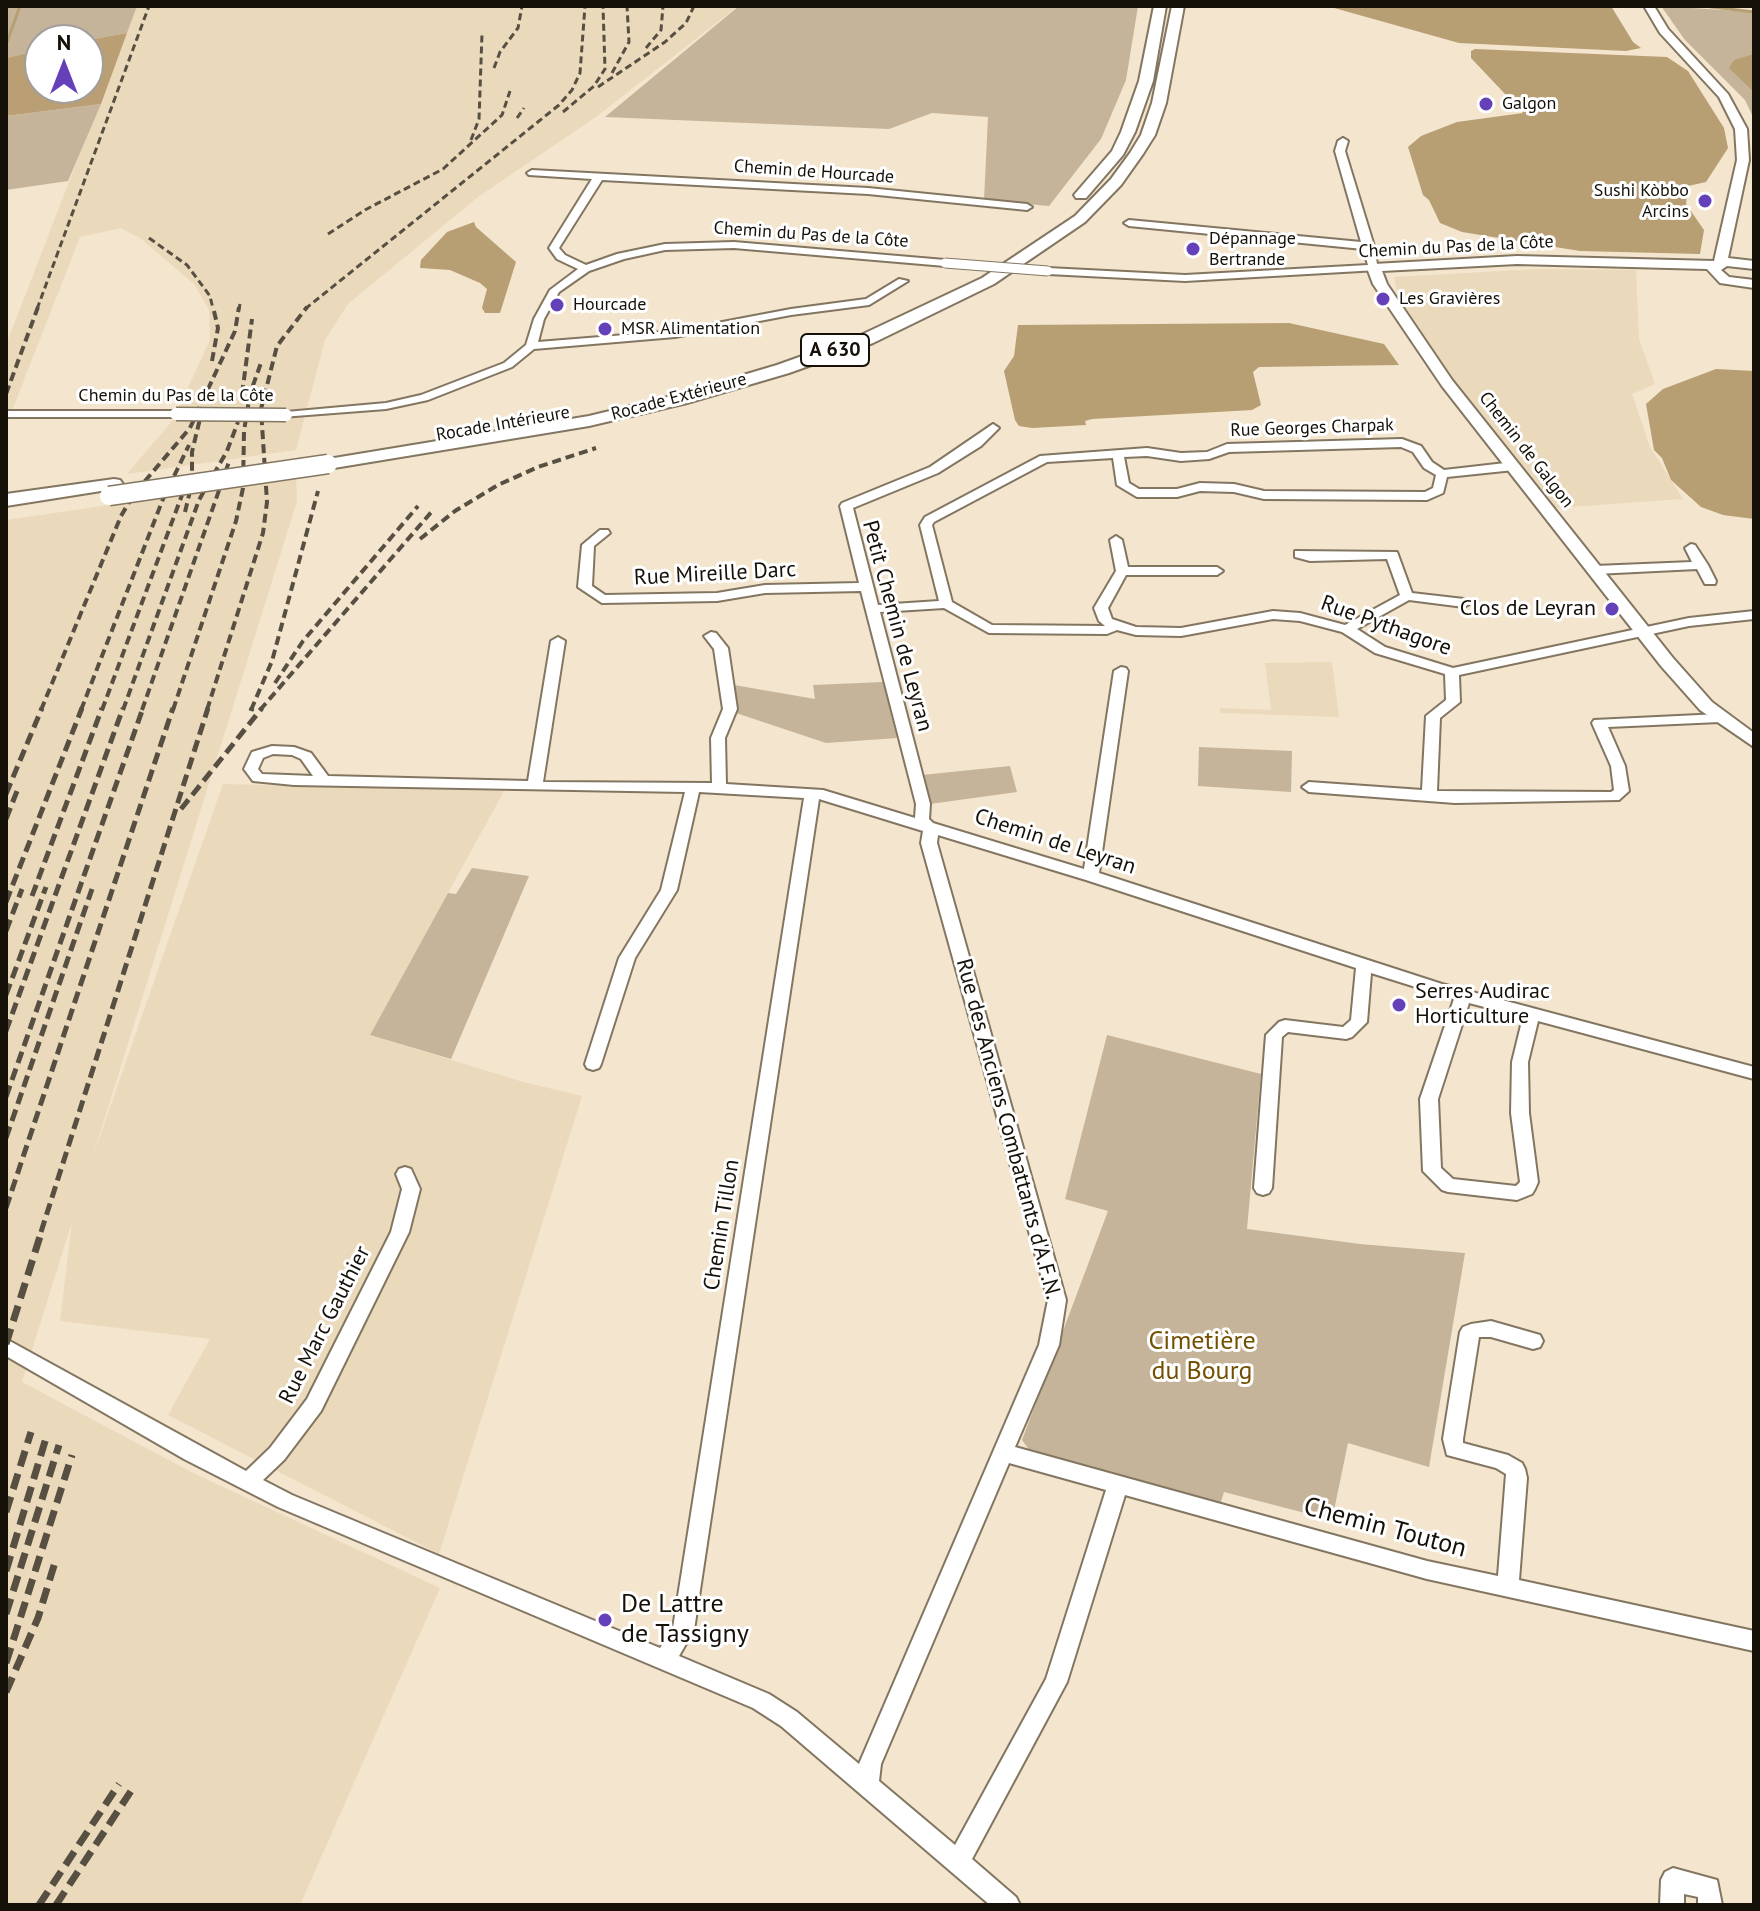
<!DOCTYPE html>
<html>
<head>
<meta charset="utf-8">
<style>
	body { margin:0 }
	#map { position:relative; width:1760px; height:1911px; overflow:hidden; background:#f3e5ce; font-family:"PT Sans",sans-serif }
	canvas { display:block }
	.frame { position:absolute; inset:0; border:8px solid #151008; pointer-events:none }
	.north { position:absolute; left:24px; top:24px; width:80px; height:80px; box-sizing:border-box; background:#fff; border:2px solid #a19f9c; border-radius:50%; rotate:0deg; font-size:22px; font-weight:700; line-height:32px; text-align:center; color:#151008 }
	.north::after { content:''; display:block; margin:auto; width:28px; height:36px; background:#6440b9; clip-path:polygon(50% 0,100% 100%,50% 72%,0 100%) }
</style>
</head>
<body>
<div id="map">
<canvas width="1760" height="1911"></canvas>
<div class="frame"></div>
<div class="north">N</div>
</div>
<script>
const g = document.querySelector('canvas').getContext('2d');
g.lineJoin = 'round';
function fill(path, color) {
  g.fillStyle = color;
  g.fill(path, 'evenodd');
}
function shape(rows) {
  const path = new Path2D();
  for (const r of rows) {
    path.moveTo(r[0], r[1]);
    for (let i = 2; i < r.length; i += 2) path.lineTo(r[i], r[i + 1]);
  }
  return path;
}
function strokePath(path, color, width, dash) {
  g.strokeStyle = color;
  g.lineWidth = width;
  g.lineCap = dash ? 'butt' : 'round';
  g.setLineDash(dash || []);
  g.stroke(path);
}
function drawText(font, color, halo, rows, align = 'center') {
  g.font = font + ' "PT Sans",sans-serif';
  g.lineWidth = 6;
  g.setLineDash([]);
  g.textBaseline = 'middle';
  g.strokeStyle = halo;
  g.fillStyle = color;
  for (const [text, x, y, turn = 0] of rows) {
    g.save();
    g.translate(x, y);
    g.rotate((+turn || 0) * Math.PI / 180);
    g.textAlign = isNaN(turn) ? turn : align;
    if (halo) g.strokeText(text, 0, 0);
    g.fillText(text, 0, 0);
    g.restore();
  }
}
fill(shape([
	[137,6,738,6,596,117,478,197,348,304,325,340,296,450,127,474,173,420,210,340,209,310,194,284,140,238,121,228,80,237,6,426,6,345],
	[1538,269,1636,270,1639,339,1655,384,1632,394,1650,447,1683,499,1555,508,1438,361,1399,303,1394,277],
	[296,478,297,501,92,1159,223,784,504,791,370,1035,523,1082,582,1096,439,1554,168,1415,210,1339,60,1321,72,1222,22,1382,191,1472,440,1588,300,1905,6,1905,6,520],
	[1332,662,1339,717,1221,713,1220,708,1271,710,1265,663]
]), '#ebd9bb');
fill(shape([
	[6,6,137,6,127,33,88,40,40,40,40,50,6,58],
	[739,6,1138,6,1126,80,1101,139,1049,206,984,200,988,117,932,113,889,129,605,117],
	[1661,6,1754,12,1754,119,1745,100,1685,40],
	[101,104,68,181,6,190,6,116],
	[883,682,897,738,826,743,736,713,734,685,815,699,813,685],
	[1199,747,1292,751,1291,792,1198,786],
	[1010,766,1017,792,930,804,922,775],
	[472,868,529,876,451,1059,370,1035,448,893,456,894],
	[1107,1035,1261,1074,1247,1229,1360,1244,1465,1253,1429,1467,1348,1443,1332,1520,1224,1492,1220,1505,1030,1451,1022,1440,1108,1211,1065,1199]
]), '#c5b499');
fill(shape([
	[127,33,101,104,6,116,6,58,40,50,40,88,88,88,88,40]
]), '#ba9f75');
fill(shape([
	[1327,6,1611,6,1633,42,1641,48,1626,51,1459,43],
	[1475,49,1667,57,1688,71,1724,128,1728,148,1706,182,1688,186,1686,204,1704,230,1700,254,1580,251,1462,232,1440,223,1429,200,1423,195,1408,147,1421,136,1457,122,1523,113,1471,58,1471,51],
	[1754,54,1754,92,1729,68,1734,60],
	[474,222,476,227,516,262,500,313,485,313,482,308,487,289,480,283,450,270,420,268,421,260,447,232],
	[1289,323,1384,344,1399,365,1259,367,1253,372,1261,405,1252,410,1092,419,1085,421,1086,425,1032,428,1019,426,1015,420,1004,371,1014,356,1018,325],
	[1716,369,1754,371,1754,519,1723,515,1701,507,1671,480,1662,458,1654,450,1646,404,1663,389]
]), '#b89e73');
strokePath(shape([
	[1704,6,1754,12],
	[6,45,20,6]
]), '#b89e73', 3);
const minor = shape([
	[1343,138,1348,141,1345,151,1374,246,1378,270,1185,281,1048,274,1043,271,1048,268,1185,275,1368,265,1363,249,1129,226,1124,223,1129,220,1361,242,1335,151,1338,141,1343,138],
	[532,170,868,188,1027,204,1032,207,1027,210,868,194,602,180,559,248,565,255,586,265,617,254,665,244,734,242,945,260,950,263,945,266,734,248,665,250,624,259,589,271,559,292,544,319,538,342,675,331,791,309,866,299,899,279,908,281,869,305,791,315,675,337,534,349,512,367,428,400,386,409,282,417,282,413,286,412,386,403,421,395,504,363,526,345,534,319,550,290,578,269,557,259,549,248,592,179,529,175,527,173,532,170],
	[6,411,176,411,182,414,176,417,6,417,6,411],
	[993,424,999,428,981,446,938,473,853,508,878,605,939,601,920,525,925,517,1040,456,1147,448,1181,453,1207,452,1227,444,1402,439,1421,446,1432,462,1444,470,1514,462,1520,466,1514,470,1447,477,1443,493,1427,500,1264,499,1234,492,1200,491,1177,497,1137,497,1117,485,1113,458,1047,462,934,522,932,525,952,602,992,625,1105,626,1099,621,1094,608,1116,571,1110,540,1116,536,1122,540,1128,567,1217,567,1223,571,1217,575,1126,575,1108,608,1112,619,1136,627,1181,628,1273,611,1300,613,1345,625,1400,595,1387,559,1310,561,1295,557,1295,551,1397,552,1412,593,1464,599,1471,603,1464,607,1409,600,1357,629,1385,647,1453,668,1689,618,1754,611,1754,619,1689,626,1459,675,1460,702,1440,718,1437,791,1611,792,1614,790,1611,766,1592,723,1594,720,1720,714,1727,718,1720,722,1608,727,1625,766,1629,791,1619,800,1455,803,1309,792,1302,787,1309,782,1422,790,1426,716,1446,700,1445,674,1375,653,1342,632,1300,621,1273,619,1181,636,1136,635,1117,630,1107,634,989,633,944,608,880,612,930,804,929,819,933,823,1084,869,1114,671,1121,667,1126,668,1128,671,1099,873,1442,984,1754,1067,1754,1079,1538,1021,1528,1062,1529,1113,1538,1182,1535,1189,1532,1194,1517,1200,1448,1192,1442,1190,1423,1171,1420,1099,1454,999,1371,973,1367,1022,1352,1037,1346,1039,1288,1032,1282,1037,1272,1188,1269,1193,1263,1195,1257,1193,1254,1188,1266,1035,1279,1022,1285,1020,1343,1027,1351,1020,1356,968,1086,880,938,835,937,843,1066,1300,1059,1345,1015,1447,1427,1561,1498,1576,1506,1474,1496,1468,1447,1455,1443,1439,1460,1332,1463,1327,1471,1324,1491,1321,1540,1335,1543,1341,1540,1347,1533,1349,1491,1337,1479,1337,1463,1439,1463,1443,1508,1455,1522,1463,1525,1469,1527,1478,1519,1580,1754,1631,1754,1651,1427,1579,1125,1495,1067,1682,972,1859,1016,1897,1020,1905,990,1905,781,1726,753,1708,278,1507,184,1459,6,1356,6,1339,246,1471,270,1448,307,1399,391,1232,402,1189,396,1174,399,1169,405,1167,411,1169,420,1189,409,1232,321,1411,284,1460,263,1480,292,1495,660,1648,673,1628,804,798,699,792,677,890,635,958,601,1064,599,1068,593,1070,587,1068,585,1064,619,958,661,890,685,792,294,785,253,781,244,769,252,752,272,746,294,747,311,753,328,776,528,781,551,641,558,637,565,641,543,782,712,783,711,738,723,709,714,649,704,636,711,632,716,633,728,648,737,709,725,738,726,784,823,790,915,818,916,804,861,591,765,593,717,601,602,603,578,587,582,545,600,530,608,530,610,533,594,546,592,586,605,595,717,593,765,585,859,583,840,506,842,503,930,467,993,424],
	[1401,447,1413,452,1424,468,1436,475,1433,488,1425,492,1264,491,1234,484,1200,483,1177,489,1139,489,1129,483,1124,457,1147,456,1181,461,1209,459,1229,452,1401,447],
	[273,754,292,755,301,759,313,776,262,774,258,769,263,758,273,754],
	[819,799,923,831,921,843,1048,1300,1039,1345,859,1764,797,1712,769,1694,679,1656,694,1630,819,799],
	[1469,1003,1523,1017,1512,1062,1511,1113,1520,1182,1516,1186,1453,1179,1441,1168,1438,1099,1469,1003],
	[1009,1463,1106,1490,1046,1679,955,1845,879,1781,881,1764,1009,1463],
	[1691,544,1695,545,1708,565,1716,581,1715,584,1705,584,1697,569,1595,574,1589,570,1595,566,1692,562,1685,548,1691,544],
	[1673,1868,1717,1880,1722,1905,1698,1905,1698,1897,1684,1894,1684,1905,1660,1905,1661,1880,1665,1872,1673,1868]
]);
const major = shape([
	[1644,6,1654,6,1668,29,1728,94,1747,129,1749,160,1728,258,1754,261,1754,269,1727,266,1721,270,1729,277,1754,280,1754,288,1720,283,1707,269,1517,264,1382,271,1387,284,1452,380,1673,658,1712,702,1754,733,1754,747,1700,710,1661,666,1442,386,1373,284,1367,268,1374,264,1517,256,1714,261,1737,160,1735,129,1719,97,1660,33,1644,6]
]);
const highway = shape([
	[1154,6,1166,6,1153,81,1135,132,1123,155,1086,198,1076,198,1074,195,1112,151,1121,132,1139,81,1154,6],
	[1172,6,1184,6,1166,103,1155,135,1143,154,1121,185,1085,222,994,284,873,343,789,373,687,403,589,426,328,469,319,464,328,459,589,416,676,395,777,365,861,335,982,278,1075,216,1111,179,1130,153,1141,135,1152,103,1172,6],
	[114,479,120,480,123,484,120,488,6,506,6,494,114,479]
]);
strokePath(minor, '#837661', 4);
strokePath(major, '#837661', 4);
strokePath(highway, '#837661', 4);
fill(minor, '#fff');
fill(major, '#fff');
fill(highway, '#fff');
strokePath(shape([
	[646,48,661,30,663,6],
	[494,68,500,52,518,28,522,6],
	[612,73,629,42,627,6],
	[598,87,665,42,686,23,694,6],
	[563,112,594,86,605,69,603,6],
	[517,118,524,108],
	[471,140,479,119,482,34],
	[328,234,365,210,443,169,502,115,510,91],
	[149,238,187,265,210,296,213,309],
	[37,309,149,6],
	[239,309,240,304],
	[305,309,559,105,572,90,580,73,585,6]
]), '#564f42', 3, [7, 4]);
strokePath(shape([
	[212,361,218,328,213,307],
	[6,394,38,307],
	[242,394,252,319],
	[185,512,192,483,192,452,204,402],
	[420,539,455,511,498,485,538,467,596,448],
	[275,683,303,641,418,506],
	[41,710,121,516,134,494,190,428,235,331,239,307],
	[81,710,163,499,189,445],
	[102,710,182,495],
	[123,710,199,500,227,451,238,422],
	[142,710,230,459],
	[173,710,236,521,243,488,244,431,250,394,262,360],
	[207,710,263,533,267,502,261,409,277,346,307,307],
	[251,710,272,661,318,491],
	[260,710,434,509]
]), '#564f42', 4, [9, 5]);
strokePath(shape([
	[251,711,252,708],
	[6,794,42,708],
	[181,809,262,708],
	[6,819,19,786],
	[32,896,102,708],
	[6,902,82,708],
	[6,931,22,889],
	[6,995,46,887],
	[6,1031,123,708],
	[6,1097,143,708],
	[6,1138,92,889],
	[6,1208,173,708],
	[41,1232,208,708]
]), '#564f42', 5, [12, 6]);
strokePath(shape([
	[6,1344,42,1230],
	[6,1512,31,1432],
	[6,1571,46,1438],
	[6,1614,59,1445],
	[6,1663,72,1455],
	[6,1692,38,1618,56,1559],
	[39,1905,119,1784],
	[56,1905,131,1791]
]), '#564f42', 7, [16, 8]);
const minorBridgeFar1 = shape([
	[945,263,1048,271]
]);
const minorBridge = shape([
	[176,414,286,415]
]);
const highwayBridge = shape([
	[109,496,328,464]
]);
strokePath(minorBridgeFar1, '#837661', 11, []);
strokePath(minorBridge, '#837661', 15, []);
strokePath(highwayBridge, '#837661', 21, []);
strokePath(minorBridgeFar1, '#fff', 9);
strokePath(minorBridge, '#fff', 12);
strokePath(highwayBridge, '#fff', 18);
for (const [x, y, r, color] of [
	[1486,104,8,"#6440b9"],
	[1705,201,8,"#6440b9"],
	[1193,249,8,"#6440b9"],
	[1383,299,8,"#6440b9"],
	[557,305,8,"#6440b9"],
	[605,329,8,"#6440b9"],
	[1612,609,8,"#6440b9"],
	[1399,1005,8,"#6440b9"],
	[605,1620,8,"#6440b9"]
]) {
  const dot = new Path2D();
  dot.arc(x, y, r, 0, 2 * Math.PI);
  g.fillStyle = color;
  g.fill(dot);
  strokePath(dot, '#fff', 3);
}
drawText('18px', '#151008', '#fff', [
	["Galgon",1502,104],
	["Sushi Kòbbo",1689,191,"right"],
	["Arcins",1689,212,"right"],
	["Dépannage",1209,239],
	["Bertrande",1209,260],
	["Les Gravières",1399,299],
	["Hourcade",573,305],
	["MSR Alimentation",621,329]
], 'left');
drawText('18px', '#151008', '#fff', [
	["Chemin de Hourcade",814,172,4],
	["Chemin du Pas de la Côte",811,235,4],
	["Chemin du Pas de la Côte",1456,247,-3],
	["Chemin du Pas de la Côte",176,396],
	["Rocade Extérieure",679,397,-15],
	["Rocade Intérieure",503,424,-10],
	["Rue Georges Charpak",1312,428,-2],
	["Chemin de Galgon",1526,450,52]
]);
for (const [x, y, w] of [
	[835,350,68]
]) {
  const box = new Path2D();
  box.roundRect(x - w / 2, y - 16, w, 32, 6);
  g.fillStyle = '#fff';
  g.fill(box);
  strokePath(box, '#151008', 2);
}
drawText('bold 20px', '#151008', null, [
	["A 630",835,350]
]);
drawText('22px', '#151008', '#fff', [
	["Rue Mireille Darc",715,574,-3],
	["Petit Chemin de Leyran",897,626,75],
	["Rue Pythagore",1386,626,20],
	["Chemin de Leyran",1055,842,18],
	["Rue des Anciens Combattants d'A.F.N.",1008,1129,75],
	["Chemin Tillon",722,1225,-81],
	["Rue Marc Gauthier",325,1325,-63]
]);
drawText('22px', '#151008', '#fff', [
	["Clos de Leyran",1596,609],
	["Serres Audirac",1415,992,"left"],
	["Horticulture",1415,1017,"left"]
], 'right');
drawText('26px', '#735000', '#fff', [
	["Cimetière",1202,1342],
	["du Bourg",1202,1372]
]);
drawText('26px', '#151008', '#fff', [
	["Chemin Touton",1385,1528,15]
]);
drawText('26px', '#151008', '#fff', [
	["De Lattre",621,1605],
	["de Tassigny",621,1635]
], 'left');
</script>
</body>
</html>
